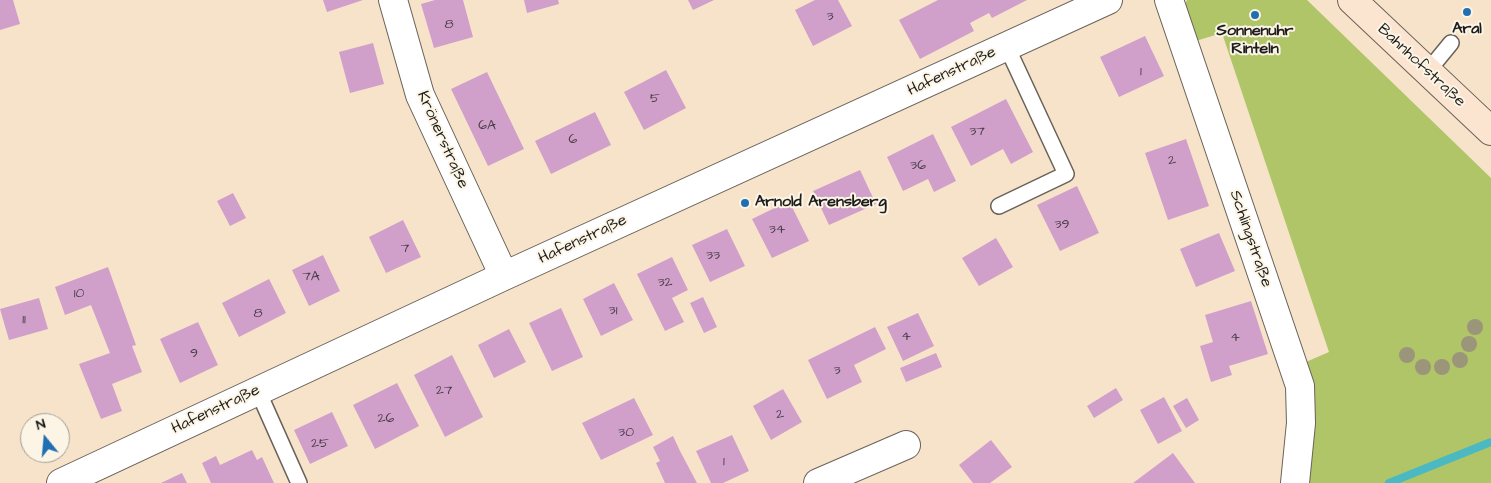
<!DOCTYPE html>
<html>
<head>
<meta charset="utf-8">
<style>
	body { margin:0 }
	#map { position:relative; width:1491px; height:483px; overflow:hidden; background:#f7e3ca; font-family:"Architects Daughter",sans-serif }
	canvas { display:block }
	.north { position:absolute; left:20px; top:413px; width:50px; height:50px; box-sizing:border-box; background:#fcf5e5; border:1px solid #a29e95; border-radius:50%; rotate:343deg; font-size:14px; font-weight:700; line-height:20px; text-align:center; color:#1c1c1c }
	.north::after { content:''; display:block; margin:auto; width:18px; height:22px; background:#1f6fb2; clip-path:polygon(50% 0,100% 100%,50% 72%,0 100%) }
</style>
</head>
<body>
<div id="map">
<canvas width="1491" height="483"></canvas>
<div class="north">N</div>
</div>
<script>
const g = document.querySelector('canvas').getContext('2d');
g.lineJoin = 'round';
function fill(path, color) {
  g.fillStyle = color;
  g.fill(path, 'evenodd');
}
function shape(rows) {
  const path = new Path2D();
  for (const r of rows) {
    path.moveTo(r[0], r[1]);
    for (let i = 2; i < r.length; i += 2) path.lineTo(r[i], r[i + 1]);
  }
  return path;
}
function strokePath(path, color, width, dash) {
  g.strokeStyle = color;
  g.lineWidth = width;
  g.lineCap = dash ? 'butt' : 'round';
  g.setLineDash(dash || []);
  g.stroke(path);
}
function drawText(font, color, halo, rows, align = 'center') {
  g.font = font + ' "Architects Daughter",sans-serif';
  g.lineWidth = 4;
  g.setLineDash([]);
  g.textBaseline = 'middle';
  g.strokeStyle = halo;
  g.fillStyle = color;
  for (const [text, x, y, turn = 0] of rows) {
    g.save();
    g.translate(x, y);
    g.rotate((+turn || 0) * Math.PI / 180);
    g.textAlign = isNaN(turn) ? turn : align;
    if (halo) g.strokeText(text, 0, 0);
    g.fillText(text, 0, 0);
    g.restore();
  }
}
fill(shape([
	[1187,0,1307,0,1491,178,1491,483,1304,483,1299,365,1329,352,1222,33,1189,43,1184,7]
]), '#b0c468');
strokePath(shape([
	[1389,483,1491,442]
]), '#4bb9c2', 8);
fill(shape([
	[0,0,13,0,20,24,0,30],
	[323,0,363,0,327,12],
	[435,0,463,0,473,37,434,48,421,4],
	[524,0,558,0,559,4,527,13],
	[688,0,714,0,693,10],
	[815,0,838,0,852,26,813,46,795,10],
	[938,0,1027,0,992,18,989,13,970,23,974,31,920,59,899,20],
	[1145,36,1164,76,1119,97,1100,57],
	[373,43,384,84,350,93,339,52],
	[666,70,686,108,644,130,624,92],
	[487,72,524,149,488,166,451,89],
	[1006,99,1033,152,1011,164,1003,149,971,166,951,127],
	[595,112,611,145,551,174,535,141],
	[933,134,956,181,934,192,928,179,903,191,887,157],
	[1186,139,1209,206,1168,220,1145,153],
	[860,170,876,204,829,225,813,191],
	[1077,186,1099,233,1060,251,1037,205],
	[233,193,246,218,230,226,217,201],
	[789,201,809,241,772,258,752,219],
	[403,220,421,257,386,273,369,237],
	[727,229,745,266,710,282,692,245],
	[1219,233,1235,271,1196,287,1180,249],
	[996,238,1013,267,979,286,962,258],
	[323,255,340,291,309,306,292,270],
	[672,257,688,290,672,298,684,322,665,331,637,274],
	[108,267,136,345,132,346,142,372,112,384,122,411,101,419,79,364,110,353,91,305,65,315,55,287],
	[269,279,286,313,239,337,222,303],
	[614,283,633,320,601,336,583,299],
	[703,297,717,327,704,333,690,303],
	[39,298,48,329,9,340,0,309],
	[1251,301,1268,354,1229,366,1232,375,1211,382,1200,346,1213,342,1205,315],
	[561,308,583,357,552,371,529,323],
	[918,313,934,346,903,361,887,327],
	[198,322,218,365,180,383,160,339],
	[875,327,886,349,854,365,862,382,827,399,808,360],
	[509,329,526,362,494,378,478,345],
	[936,353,942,367,906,382,900,368],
	[452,355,483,417,445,437,414,375],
	[397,383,419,426,375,449,353,405],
	[1116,388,1123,400,1094,418,1087,406],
	[783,389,802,422,771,440,753,406],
	[1164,397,1182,431,1158,444,1140,410],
	[634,398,653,435,601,460,582,423],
	[1187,398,1199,420,1186,428,1173,406],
	[332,412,348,446,310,464,294,430],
	[732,435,749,471,723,483,711,483,696,451],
	[673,436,680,451,697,483,665,483,656,463,660,461,653,447],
	[991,440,1012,467,990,483,973,483,959,465],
	[252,450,257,460,262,457,274,483,211,483,202,463,216,456,220,465],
	[1173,453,1195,483,1133,483],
	[182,473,187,483,161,483]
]), '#d0a0cb');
const lane = shape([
	[1428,71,1451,43],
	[999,206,1066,174,1007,47],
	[258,391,299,483]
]);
const street = shape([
	[393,0,420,95,504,276],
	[1169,0,1300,386,1301,423,1295,483],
	[61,483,504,276,1108,0],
	[818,483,906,445]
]);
const secondary = shape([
	[1352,0,1491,131]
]);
strokePath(lane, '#696259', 18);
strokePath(street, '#696259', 30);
strokePath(secondary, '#696259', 30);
strokePath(lane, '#fff', 15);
strokePath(street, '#fff', 28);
strokePath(secondary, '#fce5d0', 28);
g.fillStyle = '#9b9679';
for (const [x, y] of [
	[1475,327],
	[1469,344],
	[1407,355],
	[1460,360],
	[1423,367],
	[1442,367]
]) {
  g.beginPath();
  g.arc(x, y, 8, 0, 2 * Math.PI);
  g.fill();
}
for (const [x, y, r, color] of [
	[1467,12,5,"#1f6fb2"],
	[1255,15,5,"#1f6fb2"],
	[745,203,5,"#1f6fb2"]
]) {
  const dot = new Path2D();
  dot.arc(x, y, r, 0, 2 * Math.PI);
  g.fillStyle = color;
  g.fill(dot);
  strokePath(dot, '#fcf5e5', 2);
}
drawText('14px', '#493d48', null, [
	["3",830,17],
	["8",449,25],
	["1",1141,72],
	["5",655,99],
	["6A",487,126],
	["37",977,132],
	["6",573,140],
	["2",1172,161],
	["36",918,166],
	["39",1062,225],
	["34",777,230],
	["7",405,249],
	["33",713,256],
	["7A",311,277],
	["32",665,283],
	["10",79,294],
	["31",613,311],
	["8",258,314],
	["11",24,320],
	["4",906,337],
	["4",1235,338],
	["9",194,354],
	["3",837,371],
	["27",444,391],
	["2",780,415],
	["26",386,419],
	["30",626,433],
	["25",320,444],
	["1",724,462]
]);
drawText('bold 16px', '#1c1c1c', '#fcf5e5', [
	["Aral",1467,30],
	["Sonnenuhr",1255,32],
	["Rinteln",1255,50],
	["Arnold Arensberg",755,203,"left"]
]);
drawText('16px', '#1c1c1c', '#fcf5e5', [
	["Bahnhofstraße",1421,66,43],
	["Hafenstraße",952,72,-25],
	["Krönerstraße",442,140,66],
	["Schlingstraße",1250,239,71],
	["Hafenstraße",583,240,-25],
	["Hafenstraße",216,410,-25]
]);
</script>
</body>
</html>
